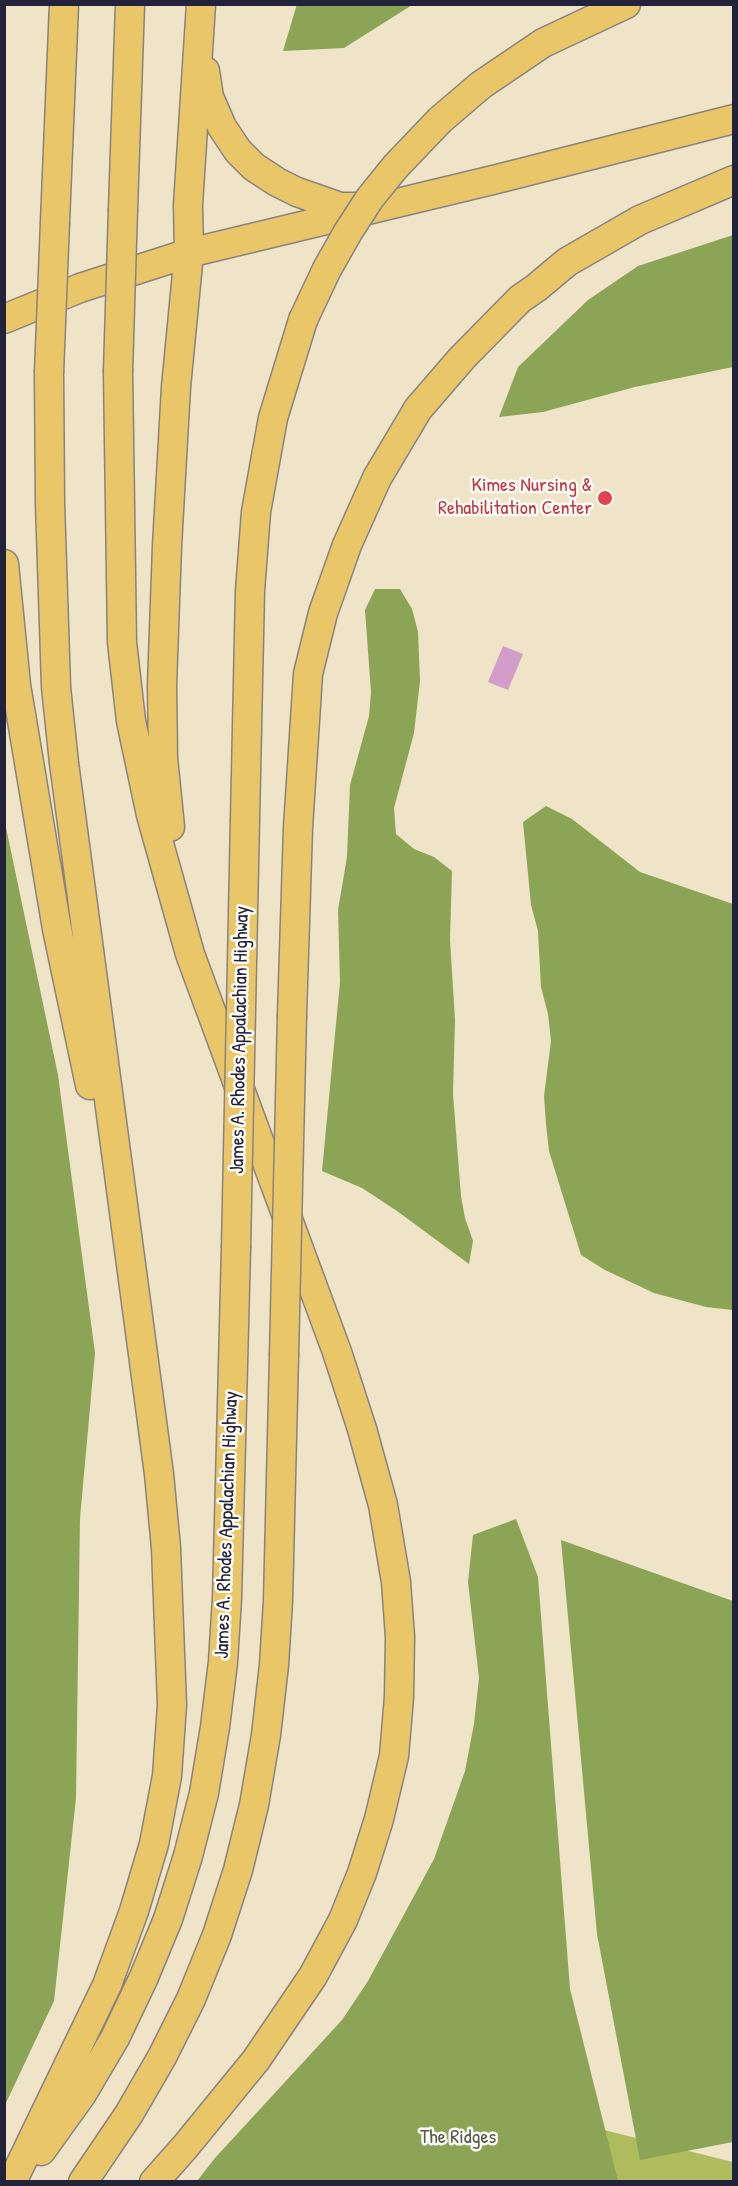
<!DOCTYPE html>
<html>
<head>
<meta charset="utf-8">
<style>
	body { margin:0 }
	#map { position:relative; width:738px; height:2186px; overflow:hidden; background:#efe4c7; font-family:"Patrick Hand",sans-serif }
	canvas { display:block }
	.frame { position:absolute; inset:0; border:6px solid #22223b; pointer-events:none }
</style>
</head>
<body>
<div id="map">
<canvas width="738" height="2186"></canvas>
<div class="frame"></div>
</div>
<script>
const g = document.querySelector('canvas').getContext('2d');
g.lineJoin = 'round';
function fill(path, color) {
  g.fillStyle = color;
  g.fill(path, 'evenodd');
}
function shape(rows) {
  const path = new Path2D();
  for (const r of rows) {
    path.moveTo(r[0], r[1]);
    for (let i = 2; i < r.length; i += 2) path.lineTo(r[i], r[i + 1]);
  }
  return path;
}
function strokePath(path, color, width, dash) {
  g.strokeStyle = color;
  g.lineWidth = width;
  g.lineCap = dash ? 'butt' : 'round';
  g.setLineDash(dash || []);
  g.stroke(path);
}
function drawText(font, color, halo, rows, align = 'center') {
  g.font = font + ' "Patrick Hand",sans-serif';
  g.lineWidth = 5;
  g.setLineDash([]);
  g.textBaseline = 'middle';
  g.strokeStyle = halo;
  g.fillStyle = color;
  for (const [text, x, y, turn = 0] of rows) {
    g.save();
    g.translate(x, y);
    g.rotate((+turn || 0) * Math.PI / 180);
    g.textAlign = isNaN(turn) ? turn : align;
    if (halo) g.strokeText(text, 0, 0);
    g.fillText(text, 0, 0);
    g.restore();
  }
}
fill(shape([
	[431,2087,733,2162,733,2181,396,2182]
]), '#afbc5e');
fill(shape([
	[297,4,412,4,412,5,344,48,283,51],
	[733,235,733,367,635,387,543,412,499,417,518,367,588,300,638,266],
	[375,589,400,589,412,609,418,632,420,681,414,733,394,808,396,834,414,849,434,857,452,871,450,940,455,1020,453,1094,461,1196,465,1218,473,1241,469,1264,397,1211,362,1188,322,1171,340,982,338,910,347,857,350,785,369,716,371,692,365,610],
	[546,806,572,819,640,872,733,904,733,1310,706,1307,654,1293,605,1270,581,1255,549,1151,546,1124,544,1096,551,1041,548,1014,541,987,538,931,531,905,523,822],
	[4,818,58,1075,95,1353,80,1518,76,1798,54,2001,5,2105],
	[516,1519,538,1577,570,1989,618,2181,197,2181,215,2158,342,2020,368,1981,434,1859,465,1771,474,1724,479,1678,468,1582,473,1535],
	[561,1540,733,1601,733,2142,640,2160,597,1934]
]), '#8ba455');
fill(shape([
	[503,646,523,654,508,690,488,682]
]), '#d39dca');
const highway = shape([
	[205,71,209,97,222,127,238,151,254,167,277,182,297,192,340,207,359,207],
	[440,120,481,85,543,43,626,4],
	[123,209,130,4],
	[55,222,64,4],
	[4,319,80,288,189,253,497,179,734,119],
	[118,372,122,642,131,721,151,815,190,954,337,1352,362,1429,383,1505,396,1582,400,1637,399,1697,394,1756,379,1819,362,1873,343,1920,313,1976,256,2060,185,2147,154,2182],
	[4,564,16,685,57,929,90,1085],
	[245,819,250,591,256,512,273,418,303,320],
	[170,827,163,758,162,685,167,546,176,387,189,253,188,205,201,4],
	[292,1015,298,828,308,674,323,613,347,545,377,478,418,409,462,358,520,299,536,288,567,262,640,220,734,180],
	[41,2151,82,2094,115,2038,144,1977,168,1919,188,1856,204,1793,215,1727,223,1662,227,1598,236,1248],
	[12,2182,107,1985,134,1911,154,1844,167,1776,172,1705,166,1548,159,1474,64,763,56,687,50,503,49,373],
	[83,2182,129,2114,162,2057,191,1999,217,1935,238,1870,254,1805,266,1735,274,1665,278,1601,284,1356]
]);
strokePath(highway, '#888381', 31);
strokePath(highway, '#e9c769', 28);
const highwayBridge = shape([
	[303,320,327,269,348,232,370,198,396,166,440,120],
	[118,372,123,209],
	[49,373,55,222],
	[236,1248,245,819],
	[284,1356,292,1015]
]);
strokePath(highwayBridge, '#888381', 31, []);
strokePath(highwayBridge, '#e9c769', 28);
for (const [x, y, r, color] of [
	[605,498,8,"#e0444e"]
]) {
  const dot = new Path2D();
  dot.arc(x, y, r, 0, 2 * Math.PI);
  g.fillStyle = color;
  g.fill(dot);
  strokePath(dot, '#fdfcf7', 2);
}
drawText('20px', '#be3a42', '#fdfcf7', [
	["Kimes Nursing &",592,486],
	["Rehabilitation Center",592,509]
], 'right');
drawText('20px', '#22223b', '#fdfcf7', [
	["James A. Rhodes Appalachian Highway",240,1040,-89],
	["James A. Rhodes Appalachian Highway",227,1525,-88]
]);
drawText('20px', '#535847', '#fdfcf7', [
	["The Ridges",458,2138]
]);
</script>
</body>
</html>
